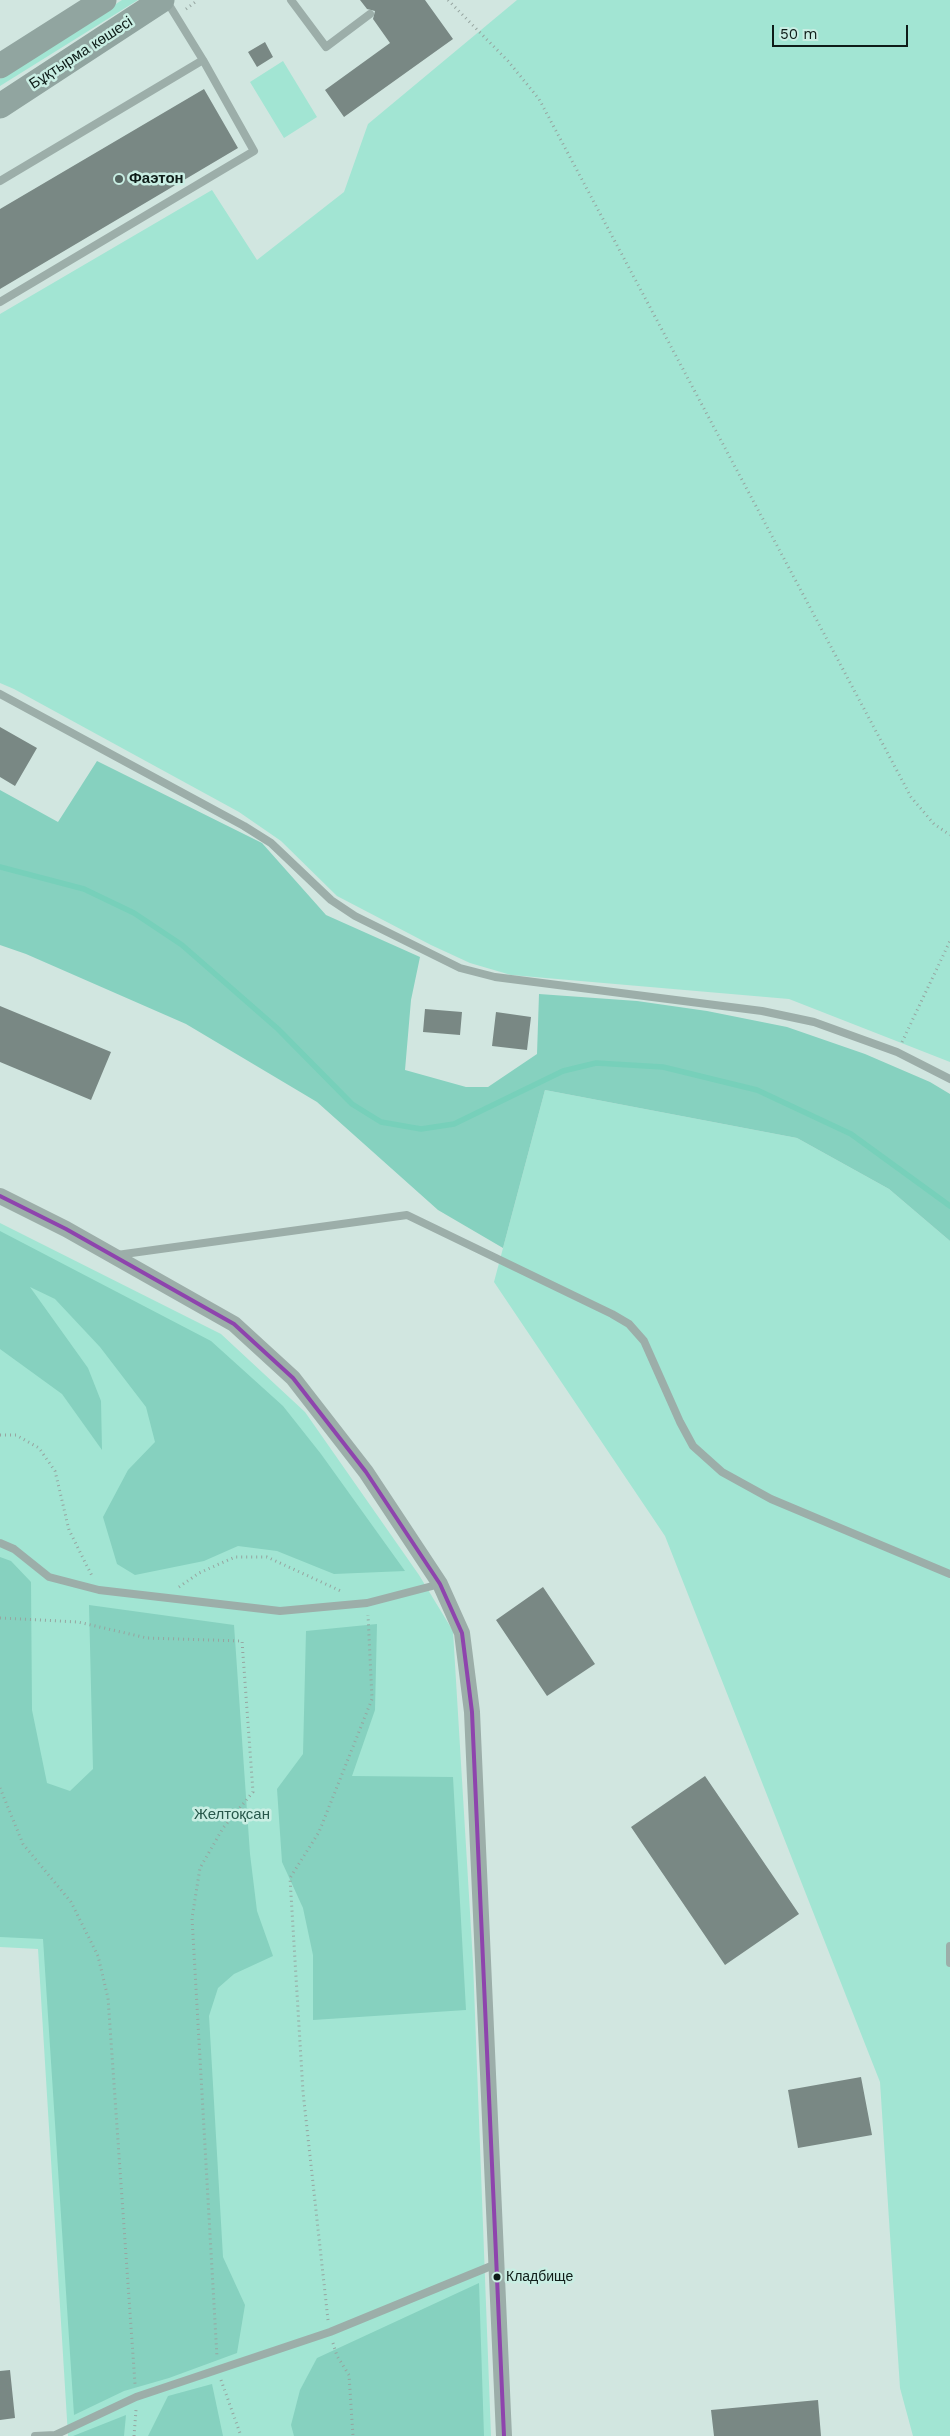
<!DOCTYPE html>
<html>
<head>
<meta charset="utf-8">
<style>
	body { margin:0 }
	#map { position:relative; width:950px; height:2436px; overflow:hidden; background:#d1e6e0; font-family:"Work Sans",sans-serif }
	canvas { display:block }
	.scale { position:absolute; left:772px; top:25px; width:136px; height:22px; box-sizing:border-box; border:2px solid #0e1c18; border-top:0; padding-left:6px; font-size:15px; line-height:18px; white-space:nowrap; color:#0e1c18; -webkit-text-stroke:4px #c9eee3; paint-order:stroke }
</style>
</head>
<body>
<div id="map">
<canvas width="950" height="2436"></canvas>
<div class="scale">50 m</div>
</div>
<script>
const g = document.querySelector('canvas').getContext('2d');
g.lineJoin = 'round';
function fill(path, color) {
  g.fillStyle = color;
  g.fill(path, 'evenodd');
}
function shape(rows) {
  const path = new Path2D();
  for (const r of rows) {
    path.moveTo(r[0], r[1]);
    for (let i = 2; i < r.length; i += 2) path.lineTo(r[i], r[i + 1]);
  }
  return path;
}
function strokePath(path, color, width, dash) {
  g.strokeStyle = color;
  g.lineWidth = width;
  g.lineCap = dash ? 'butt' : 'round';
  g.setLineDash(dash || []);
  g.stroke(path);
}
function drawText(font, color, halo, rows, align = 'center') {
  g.font = font + ' "Work Sans",sans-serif';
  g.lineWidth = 5;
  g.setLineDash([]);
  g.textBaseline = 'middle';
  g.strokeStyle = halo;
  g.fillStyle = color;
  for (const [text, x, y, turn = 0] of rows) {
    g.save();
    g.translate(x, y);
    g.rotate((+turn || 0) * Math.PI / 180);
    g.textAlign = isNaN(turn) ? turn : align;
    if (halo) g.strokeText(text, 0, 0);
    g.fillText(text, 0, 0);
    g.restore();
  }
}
fill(shape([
	[122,0,138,0,0,86,0,79],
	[517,0,950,0,950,1062,789,999,511,975,470,963,431,945,337,896,281,841,239,812,14,689,0,683,0,314,212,190,257,260,344,192,368,124],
	[283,61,317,117,284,138,250,82],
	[545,1090,797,1138,889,1189,950,1241,950,2436,913,2436,900,2388,880,2082,665,1536,494,1282],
	[0,1223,221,1334,305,1412,419,1575,453,1631,473,1962,491,2436,68,2436,38,1949,0,1947]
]), '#a2e5d3');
fill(shape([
	[97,761,262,843,326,915,420,957,411,1000,405,1070,466,1087,488,1087,537,1054,539,994,637,1001,707,1011,787,1027,865,1054,930,1082,950,1094,950,1241,889,1189,797,1138,545,1090,503,1248,438,1210,317,1102,186,1024,26,954,0,945,0,790,58,822],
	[0,1231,211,1341,283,1406,321,1454,405,1571,334,1574,277,1551,238,1546,204,1561,135,1575,117,1564,103,1517,128,1470,155,1442,146,1407,100,1347,55,1299,30,1287,88,1368,101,1401,102,1450,62,1394,0,1349],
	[0,1557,11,1561,31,1582,32,1710,47,1783,70,1791,93,1769,89,1605,234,1625,250,1854,257,1911,273,1956,234,1974,218,1988,209,2016,223,2257,245,2305,237,2353,169,2378,124,2391,74,2415,43,1939,0,1937],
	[377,1624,375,1710,352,1776,453,1777,466,2010,313,2020,313,1955,303,1908,282,1862,277,1789,303,1754,306,1631],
	[479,2283,484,2436,294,2436,291,2425,300,2390,317,2358],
	[212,2384,223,2436,148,2436,168,2396],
	[126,2415,124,2436,73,2436]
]), '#86d1bf');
strokePath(shape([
	[0,867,84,889,134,913,182,945,278,1029,352,1104,381,1122,421,1129,454,1124,563,1071,596,1063,663,1067,757,1090,851,1134,950,1206]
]), '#77d0ba', 5.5);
fill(shape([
	[360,0,425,0,453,39,344,117,325,90,390,43,373,19,375,11,367,9],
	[265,42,273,57,257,67,248,52],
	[204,89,238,148,0,289,0,209],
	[0,727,37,748,15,786,0,777],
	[0,1006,111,1052,91,1100,0,1062],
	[425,1009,462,1012,460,1035,423,1032],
	[496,1012,531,1017,527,1050,492,1046],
	[543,1587,595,1664,547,1696,496,1620],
	[705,1776,799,1914,725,1965,631,1827],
	[861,2077,872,2135,798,2148,788,2090],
	[10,2370,15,2418,0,2420,0,2371],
	[818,2400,821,2436,714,2436,711,2410]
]), '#798884');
strokePath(shape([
	[448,0,508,61,539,99,911,797,934,824,950,835],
	[186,9,198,0],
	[902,1042,950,941],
	[0,1435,16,1435,39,1448,55,1471,69,1530,92,1576],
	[179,1587,199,1573,235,1557,267,1557,343,1592],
	[0,1618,78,1622,147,1638,242,1641,253,1792,223,1828,200,1868,192,1918,217,2357],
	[0,1788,23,1844,71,1902,98,1956,108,1998,135,2384],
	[328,2320,303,2092,290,1878,319,1832,372,1699,368,1615],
	[333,2343,337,2356,349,2375,353,2436],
	[221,2380,241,2436],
	[134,2436,136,2410]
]), '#96a5a0', 3, [1, 4]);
strokePath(shape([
	[291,0,326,47,370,14],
	[0,181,203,60],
	[0,302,254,151,203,60,166,0],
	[0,694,244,826,271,843,331,900,355,916,460,968,495,977,762,1011,814,1022,897,1052,950,1079],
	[117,1255,407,1215,612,1314,629,1324,644,1341,680,1422,693,1446,722,1472,771,1499,950,1574],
	[0,1543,14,1549,49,1577,99,1590,280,1611,367,1603,440,1584],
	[950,1946,950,1963],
	[35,2436,55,2435,136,2397,330,2332,496,2264]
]), '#9caea9', 8);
strokePath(shape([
	[0,1196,66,1229,234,1324,293,1378,366,1472,440,1584,462,1633,472,1712,504,2436]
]), '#9caea9', 16);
strokePath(shape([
	[0,66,104,0],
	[0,106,162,0]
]), '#91a5a0', 25);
strokePath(shape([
	[0,1196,66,1229,234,1324,293,1378,366,1472,440,1584,462,1633,472,1712,504,2436]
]), '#8e44ad', 4);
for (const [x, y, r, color] of [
	[119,179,5,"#52635e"],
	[497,2277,4.5,"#0e1c18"]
]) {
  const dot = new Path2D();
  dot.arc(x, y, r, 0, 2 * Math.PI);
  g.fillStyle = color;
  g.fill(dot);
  strokePath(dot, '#c9eee3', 2);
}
drawText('14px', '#0e1c18', '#c9eee3', [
	["Кладбище",506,2277]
], 'left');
drawText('15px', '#0e1c18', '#c9eee3', [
	["Бұқтырма көшесі",81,53,-33]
]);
drawText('bold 15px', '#0e1c18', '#c9eee3', [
	["Фаэтон",129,179]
], 'left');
drawText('15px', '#27584b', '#c9eee3', [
	["Желтоқсан",232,1815]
]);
</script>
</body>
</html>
